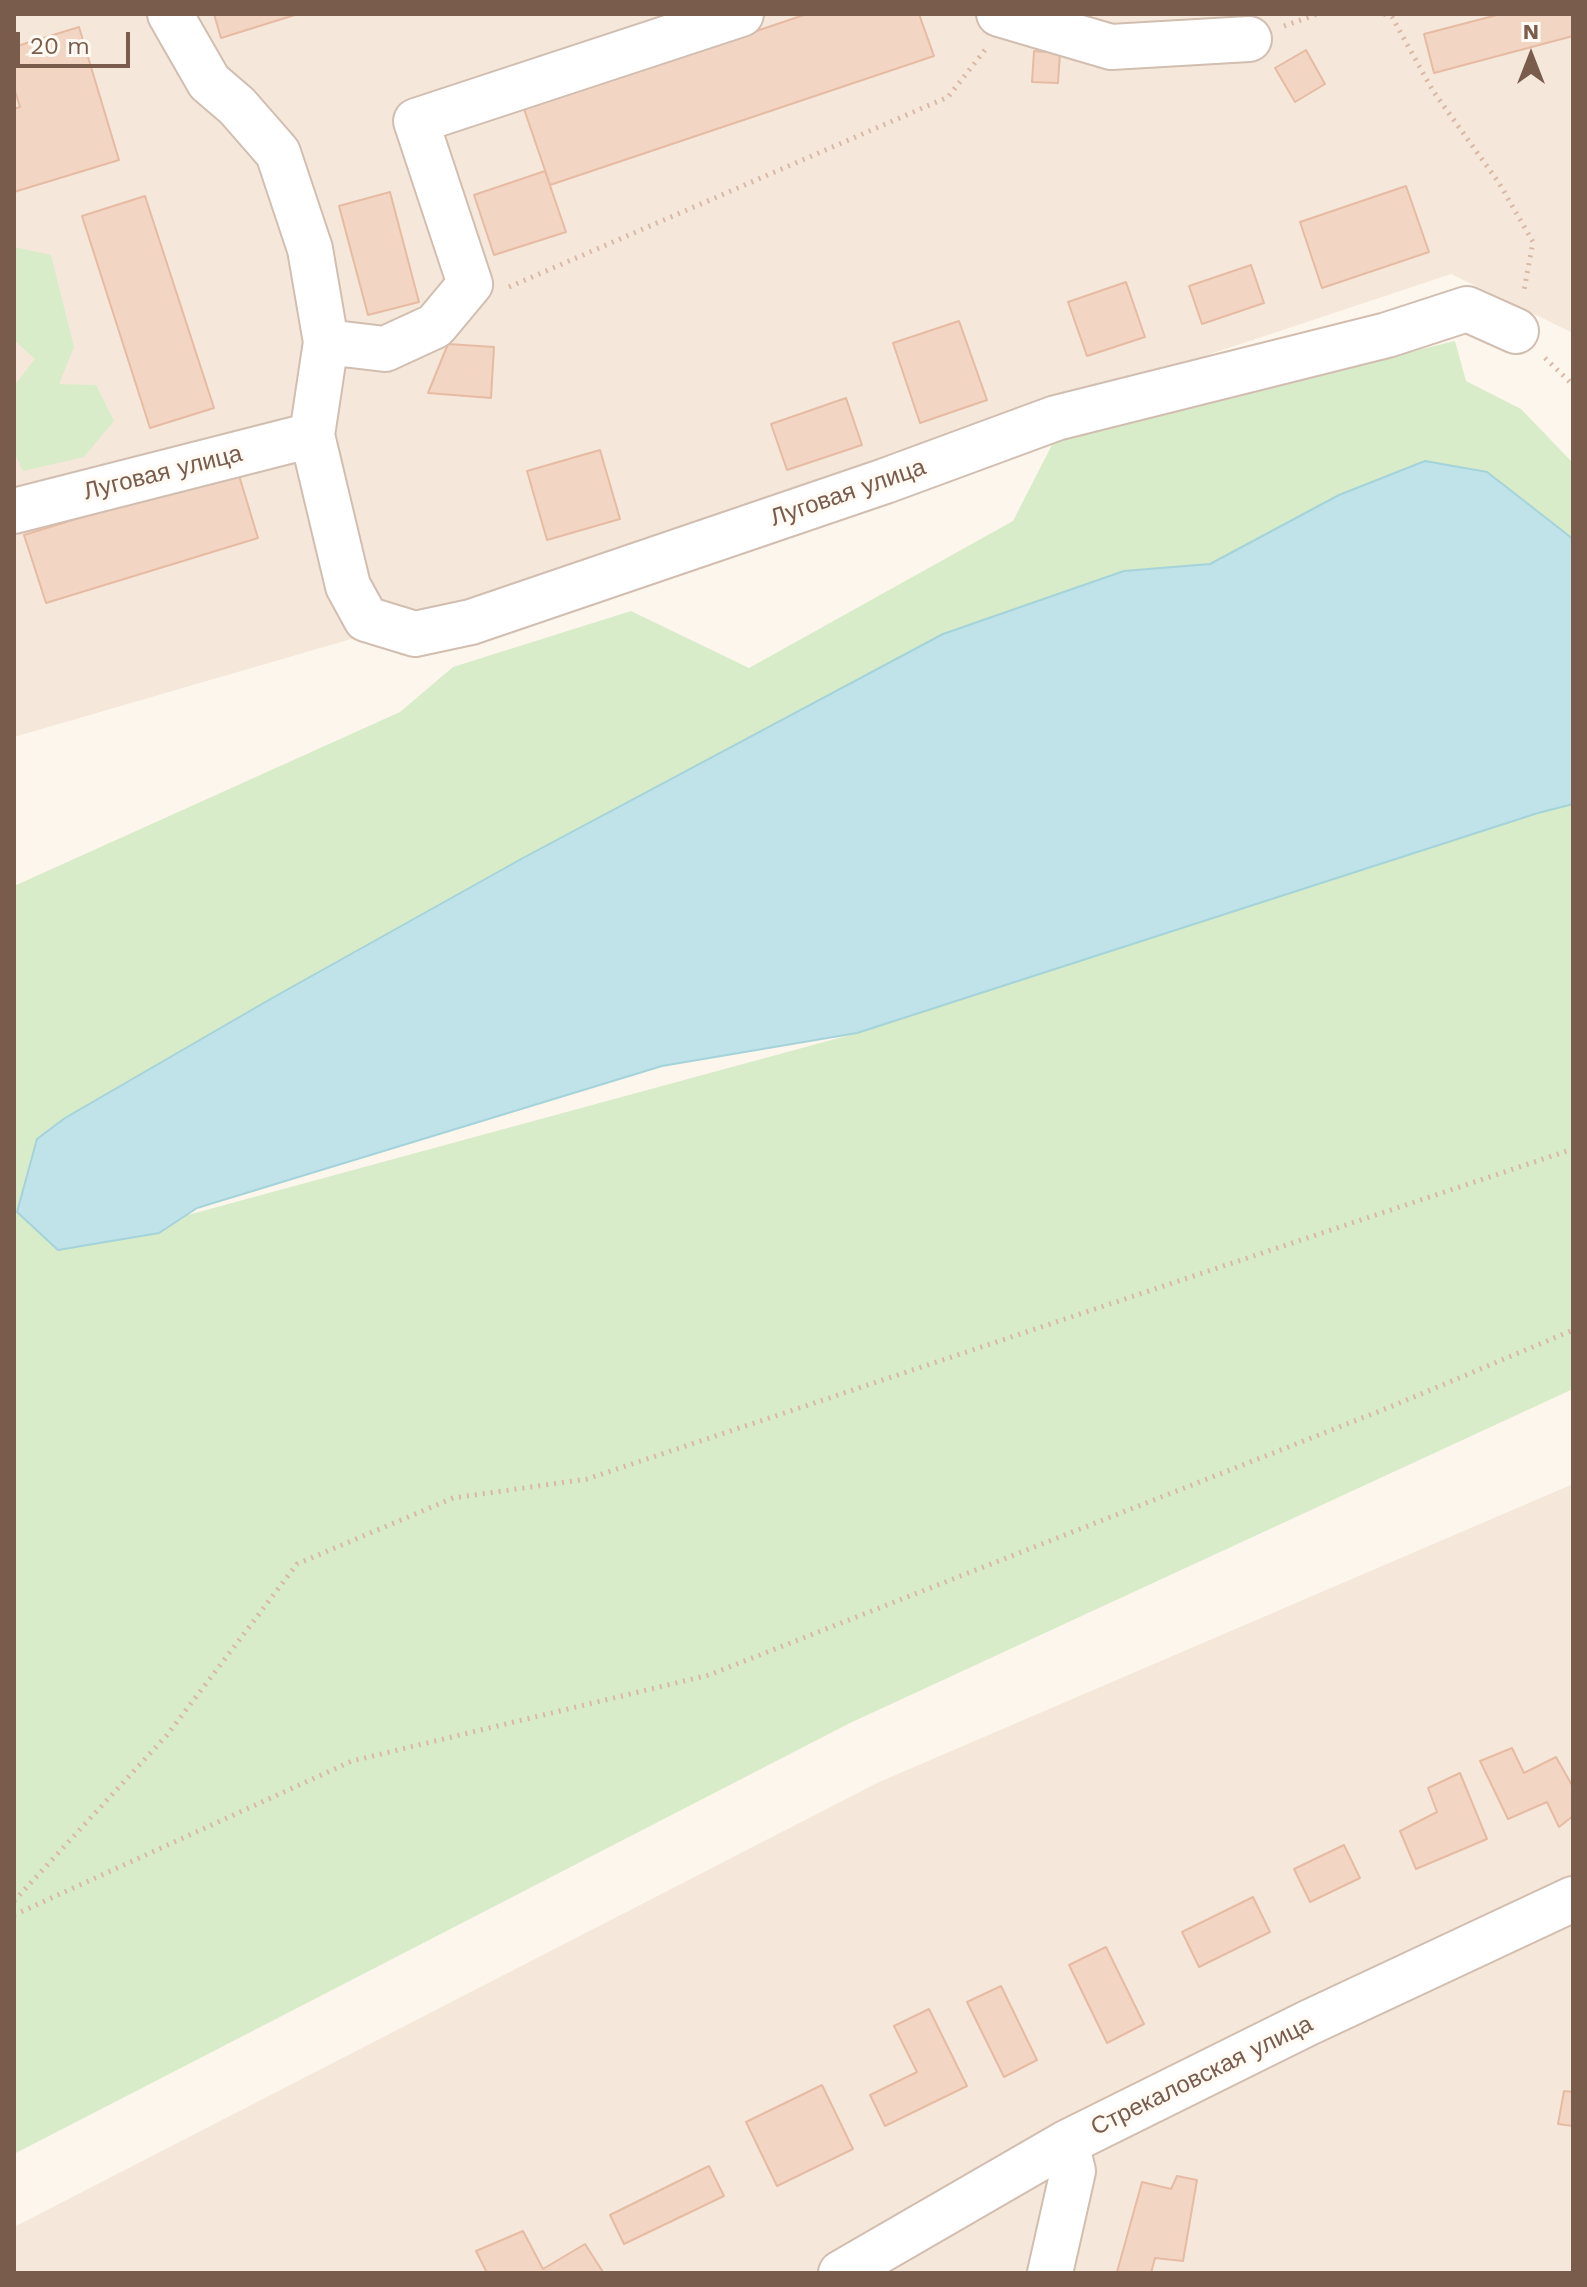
<!DOCTYPE html>
<html>
<head>
<meta charset="utf-8">
<style>
	body { margin:0 }
	#map { position:relative; width:1587px; height:2287px; overflow:hidden; background:#fdf6ec; font-family:"Work Sans",sans-serif }
	canvas { display:block }
	.frame { position:absolute; inset:0; border:16px solid #7a5c4d; pointer-events:none }
	.north { position:absolute; left:1491px; top:16px; width:80px; height:80px; -webkit-text-stroke:6px #fffaf3; paint-order:stroke; rotate:0deg; font-size:22px; font-weight:700; line-height:32px; text-align:center; color:#7a5c4d }
	.north::after { content:''; display:block; margin:auto; width:28px; height:36px; background:#7a5c4d; clip-path:polygon(50% 0,100% 100%,50% 72%,0 100%) }
	.scale { position:absolute; left:16px; top:32px; width:114px; height:36px; box-sizing:border-box; border:4px solid #7a5c4d; border-top:0; padding-left:10px; font-size:24px; line-height:28px; white-space:nowrap; color:#7a5c4d; -webkit-text-stroke:6px #fffaf3; paint-order:stroke }
</style>
</head>
<body>
<div id="map">
<canvas width="1587" height="2287"></canvas>
<div class="frame"></div>
<div class="north">N</div>
<div class="scale">20 m</div>
</div>
<script>
const g = document.querySelector('canvas').getContext('2d');
g.lineJoin = 'round';
function fill(path, color) {
  g.fillStyle = color;
  g.fill(path, 'evenodd');
}
function shape(rows) {
  const path = new Path2D();
  for (const r of rows) {
    path.moveTo(r[0], r[1]);
    for (let i = 2; i < r.length; i += 2) path.lineTo(r[i], r[i + 1]);
  }
  return path;
}
function strokePath(path, color, width, dash) {
  g.strokeStyle = color;
  g.lineWidth = width;
  g.lineCap = dash ? 'butt' : 'round';
  g.setLineDash(dash || []);
  g.stroke(path);
}
function drawText(font, color, halo, rows, align = 'center') {
  g.font = font + ' "Work Sans",sans-serif';
  g.lineWidth = 7;
  g.setLineDash([]);
  g.textBaseline = 'middle';
  g.strokeStyle = halo;
  g.fillStyle = color;
  for (const [text, x, y, turn = 0] of rows) {
    g.save();
    g.translate(x, y);
    g.rotate((+turn || 0) * Math.PI / 180);
    g.textAlign = isNaN(turn) ? turn : align;
    if (halo) g.strokeText(text, 0, 0);
    g.fillText(text, 0, 0);
    g.restore();
  }
}
fill(shape([
	[14,14,1573,14,1573,333,1451,274,372,633,14,737],
	[1573,1484,1573,2273,14,2273,14,2227,879,1782]
]), '#f5e8da');
fill(shape([
	[14,247,51,255,74,347,59,384,96,385,114,421,84,457,23,471,14,452,14,386,35,359,14,340],
	[1455,341,1466,381,1521,409,1573,463,1573,539,1487,472,1210,564,1124,571,59,1250,857,1033,1573,801,1573,1389,850,1723,14,2154,14,886,400,712,453,667,631,611,749,668,1013,521,1056,437]
]), '#d8ecc9');
const water = shape([
	[1425,461,1487,472,1573,539,1573,804,1538,813,857,1033,662,1066,197,1208,159,1233,58,1250,17,1212,37,1139,65,1118,274,997,523,858,943,634,1124,571,1210,564,1339,495,1425,461]
]);
fill(water, '#bfe3e8');
strokePath(water, '#a5d3da', 2);
const building = shape([
	[214,14,298,14,221,38,214,14],
	[807,14,919,14,934,56,550,185,524,109,807,14],
	[1501,14,1573,14,1573,36,1434,73,1424,34,1501,14],
	[79,27,119,160,14,192,14,109,20,107,14,88,14,47,79,27],
	[1306,50,1325,84,1295,102,1275,68,1306,50],
	[1034,51,1060,53,1058,83,1032,82,1034,51],
	[545,171,566,232,494,255,474,195,545,171],
	[1406,186,1429,252,1322,288,1300,222,1406,186],
	[390,192,419,302,368,315,339,206,390,192],
	[145,196,214,408,150,428,82,216,145,196],
	[1251,265,1264,303,1202,324,1189,286,1251,265],
	[1126,282,1145,337,1087,356,1068,302,1126,282],
	[959,321,987,400,920,423,893,343,959,321],
	[448,344,494,347,491,398,428,393,448,344],
	[846,398,862,445,787,470,771,424,846,398],
	[600,450,620,519,547,540,527,471,600,450],
	[237,469,258,538,46,603,24,535,237,469],
	[1512,1748,1524,1773,1556,1757,1573,1787,1573,1816,1559,1827,1547,1802,1508,1819,1480,1761,1512,1748],
	[1460,1773,1487,1839,1416,1869,1400,1831,1437,1812,1428,1788,1460,1773],
	[1344,1845,1360,1878,1310,1902,1294,1869,1344,1845],
	[1253,1897,1270,1932,1199,1967,1182,1932,1253,1897],
	[1106,1947,1144,2024,1107,2043,1069,1965,1106,1947],
	[1001,1986,1037,2060,1004,2077,967,2002,1001,1986],
	[929,2009,967,2086,885,2126,870,2095,917,2072,894,2026,929,2009],
	[822,2085,853,2149,777,2186,746,2122,822,2085],
	[1564,2091,1573,2092,1573,2126,1558,2124,1564,2091],
	[709,2166,724,2196,624,2244,610,2215,709,2166],
	[1177,2176,1197,2180,1183,2261,1155,2258,1151,2273,1117,2272,1142,2182,1171,2189,1177,2176],
	[523,2231,543,2269,585,2244,603,2272,487,2273,476,2251,523,2231]
]);
fill(building, '#f3d5c3');
strokePath(building, '#e6bba3', 2);
const minor = shape([
	[170,14,209,82,237,106,278,153,310,249,326,342,312,435,348,586,366,619,415,634,471,622,885,481,1056,418,1387,335,1467,309,1516,331],
	[999,14,1111,47,1249,39],
	[326,342,385,349,435,326,470,284,416,121,741,14],
	[14,511,312,435],
	[841,2273,1066,2143,1308,2023,1573,1899],
	[1050,2273,1073,2171,1066,2143]
]);
strokePath(minor, '#d1beb0', 48);
strokePath(shape([
	[1384,14,1392,17,1433,91,1499,183,1533,242,1524,290],
	[1284,26,1317,14],
	[509,287,948,97,985,50],
	[1545,358,1573,385],
	[14,1901,167,1735,297,1564,453,1498,587,1479,1573,1149],
	[14,1915,352,1761,709,1675,1390,1407,1573,1330]
]), '#d9b8a5', 5, [2, 6]);
strokePath(minor, '#fff', 44);
drawText('24px', '#7a5c4d', '#fffaf3', [
	["Луговая улица",163,473,-14],
	["Луговая улица",848,493,-19],
	["Стрекаловская улица",1202,2076,-26]
]);
</script>
</body>
</html>
